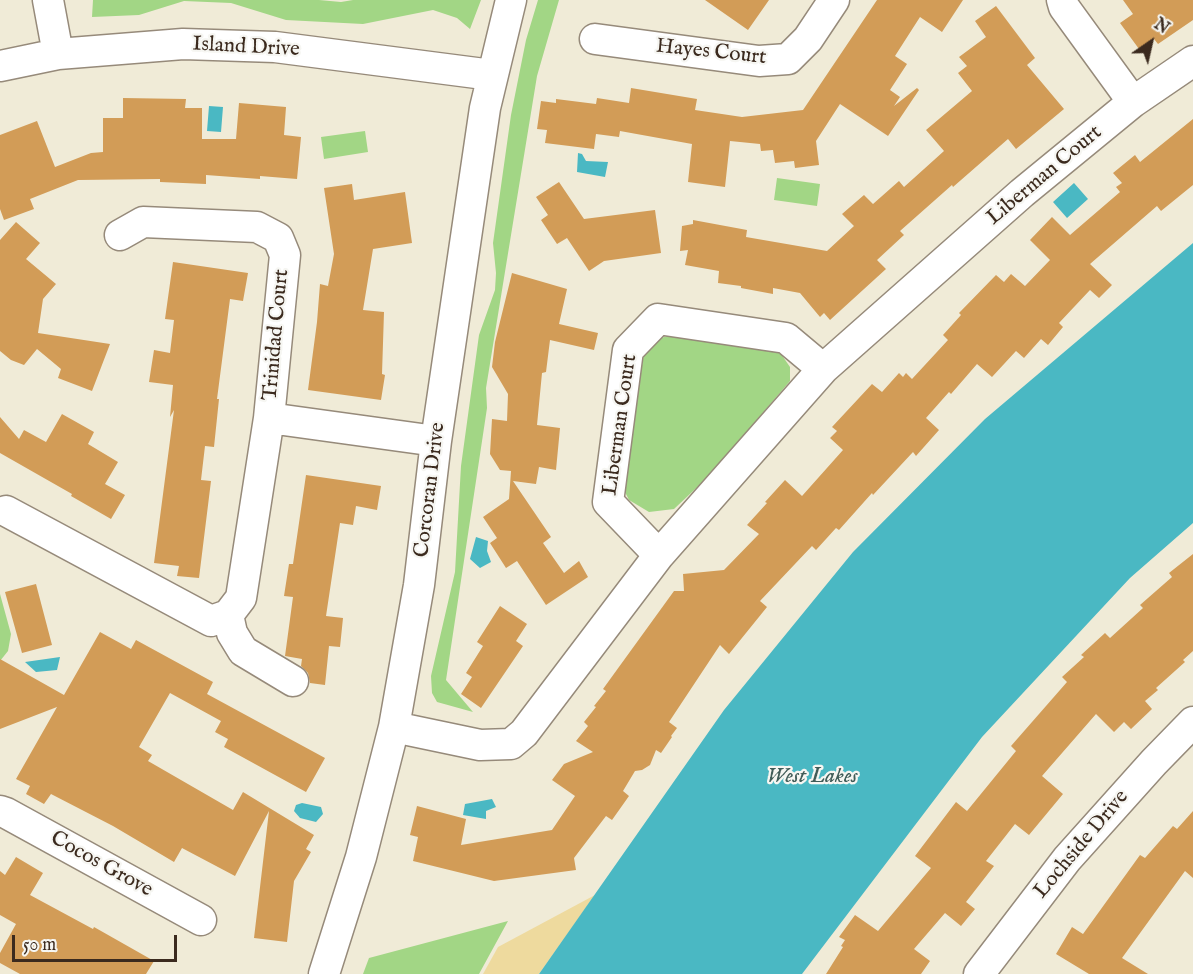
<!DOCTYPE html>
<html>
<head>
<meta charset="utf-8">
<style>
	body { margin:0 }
	#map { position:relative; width:1193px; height:974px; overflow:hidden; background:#f0ebd7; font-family:"IM FELL English",serif }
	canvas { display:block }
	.north { position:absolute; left:1121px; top:12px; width:60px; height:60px; -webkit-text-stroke:4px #f6f6f2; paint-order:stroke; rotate:34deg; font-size:16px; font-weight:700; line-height:24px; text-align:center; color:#3b2a1e }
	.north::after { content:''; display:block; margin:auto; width:21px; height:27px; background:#3b2a1e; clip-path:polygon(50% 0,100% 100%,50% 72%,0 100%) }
	.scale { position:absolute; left:12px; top:935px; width:165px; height:27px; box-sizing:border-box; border:3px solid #3b2a1e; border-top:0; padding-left:8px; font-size:18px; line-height:21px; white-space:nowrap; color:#3b2a1e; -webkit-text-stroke:4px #f6f6f2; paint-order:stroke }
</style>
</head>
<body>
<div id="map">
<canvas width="1193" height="974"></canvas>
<div class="north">N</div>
<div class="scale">50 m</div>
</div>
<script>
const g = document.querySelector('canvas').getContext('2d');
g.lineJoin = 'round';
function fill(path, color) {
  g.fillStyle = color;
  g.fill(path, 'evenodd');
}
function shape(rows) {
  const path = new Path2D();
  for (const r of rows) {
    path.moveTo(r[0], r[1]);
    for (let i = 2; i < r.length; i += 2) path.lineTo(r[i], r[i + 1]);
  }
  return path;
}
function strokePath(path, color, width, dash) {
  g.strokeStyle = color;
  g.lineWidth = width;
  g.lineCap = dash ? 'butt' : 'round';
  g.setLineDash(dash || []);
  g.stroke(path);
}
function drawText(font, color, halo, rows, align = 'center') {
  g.font = font + ' "IM FELL English",serif';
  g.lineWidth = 4.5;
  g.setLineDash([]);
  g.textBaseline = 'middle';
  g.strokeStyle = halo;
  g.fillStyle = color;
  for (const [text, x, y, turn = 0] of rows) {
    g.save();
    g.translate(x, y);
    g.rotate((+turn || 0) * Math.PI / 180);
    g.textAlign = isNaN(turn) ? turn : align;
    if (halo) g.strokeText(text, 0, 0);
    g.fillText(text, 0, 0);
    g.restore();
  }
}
fill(shape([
	[93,0,319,0,341,2,353,0,481,0,470,29,457,18,433,10,363,24,286,20,231,3,184,1,139,15,92,17],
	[538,0,559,0,537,76,486,388,487,408,446,680,473,712,437,702,432,693,431,676,455,572,461,466,479,335,495,290,496,273,493,243,511,115,526,40],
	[365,131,368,152,324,159,321,137],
	[777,178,820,184,817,206,774,200],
	[668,336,770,349,781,354,790,367,790,381,708,477,674,509,649,512,629,500,621,484,644,354,654,340],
	[0,594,11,634,8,651,0,661],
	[508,921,479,974,363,974,369,958]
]), '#a2d685');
fill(shape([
	[595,895,539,974,483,974,498,947]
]), '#eeda9e');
fill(shape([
	[209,106,223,107,221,132,207,131],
	[578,153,582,154,586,161,608,162,605,177,577,172],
	[1074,183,1088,199,1067,218,1053,202],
	[1193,243,1193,523,1130,578,982,737,802,974,539,974,724,710,853,552,985,419],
	[476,537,488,541,487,551,491,562,480,568,470,559],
	[60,657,57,670,36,672,25,662],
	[492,799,496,807,486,811,486,819,463,815,465,804],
	[302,803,321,807,323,814,316,822,300,818,294,811,296,805]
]), '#4ab8c3');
fill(shape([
	[705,0,769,0,748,30],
	[877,0,963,0,942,32,920,17,895,56,907,64,890,90,900,97,894,106,917,88,919,90,888,136,840,104,816,141,819,165,795,168,794,161,775,163,773,150,761,151,760,144,730,141,725,187,688,182,692,144,620,131,619,137,596,134,594,149,545,143,547,130,537,129,541,101,556,103,556,99,596,104,597,98,629,103,631,88,697,99,695,110,742,117,803,110],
	[1123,0,1193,0,1193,20,1158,44,1154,39,1139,49,1120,23,1133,14],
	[996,6,1035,58,1027,65,1064,109,1016,149,1008,139,953,187,952,185,900,231,904,235,877,260,886,269,830,320,824,313,820,317,800,293,773,288,773,294,741,288,741,286,718,283,719,271,685,265,688,250,680,251,682,226,693,224,693,220,747,230,746,237,827,251,854,226,842,214,864,195,873,204,899,181,904,187,944,151,926,130,972,91,958,73,967,66,959,57,986,37,975,21],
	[123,98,186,99,185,108,202,108,202,139,236,139,239,103,286,107,284,135,301,137,297,179,260,176,260,179,206,175,206,184,160,182,160,179,78,180,30,199,34,209,4,220,0,209,0,135,37,121,55,167,91,153,103,152,103,118,123,118],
	[1193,119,1193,185,1161,211,1157,206,1090,264,1112,285,1099,298,1090,290,1059,323,1063,327,1048,345,1041,339,1024,358,1016,351,992,377,977,364,951,394,949,392,926,418,939,430,916,456,913,452,873,495,872,493,839,530,836,528,816,550,812,546,760,601,767,607,729,654,720,645,669,722,677,728,671,736,672,737,661,753,656,750,650,765,642,770,635,771,623,791,629,796,612,820,606,816,574,858,576,870,494,881,413,861,418,837,410,835,417,806,466,819,461,845,552,830,575,796,552,780,564,764,593,752,576,741,588,726,584,722,596,707,594,706,606,691,603,689,674,591,684,591,683,574,724,570,759,534,747,525,767,503,765,502,785,480,802,496,843,450,830,438,837,431,832,427,872,384,882,392,899,373,903,377,906,373,912,379,948,340,943,335,961,315,959,313,996,275,1004,282,1011,274,1025,286,1050,260,1030,240,1052,217,1070,235,1120,192,1116,187,1122,183,1113,173,1135,155,1140,162],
	[559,182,584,219,655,210,661,253,604,261,589,271,567,238,557,244,541,220,548,215,536,197],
	[352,184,354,200,405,192,412,243,373,249,363,310,384,312,382,374,385,375,381,400,308,390,317,322,320,284,328,286,334,254,324,188],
	[16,222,40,243,26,259,56,284,43,299,38,333,110,344,92,391,58,378,61,369,37,349,24,365,11,360,0,351,0,240],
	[173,262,248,273,243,301,230,299,217,399,219,399,214,447,205,446,201,480,211,481,199,578,177,576,179,566,154,563,174,410,170,417,173,385,149,382,154,350,170,353,174,320,165,319],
	[512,273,567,289,559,324,598,333,594,350,550,340,546,372,542,373,537,425,560,428,556,470,539,467,536,484,513,481,551,537,543,543,564,573,579,561,588,577,546,605,517,561,506,568,490,543,497,538,483,517,509,499,511,471,500,470,490,454,492,419,507,421,508,394,492,367,495,342],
	[62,414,94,432,88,444,118,462,105,484,125,495,111,519,71,496,72,494,0,453,0,417,19,439,24,430,46,442],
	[306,475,381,486,377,510,356,506,353,525,340,523,326,616,343,618,340,647,329,646,325,685,310,683,308,673,301,666,302,659,285,656,293,597,284,596,289,564,293,564],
	[1193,554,1193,651,1183,660,1185,662,1156,688,1158,690,1145,701,1152,709,1131,729,1124,722,1114,732,1096,714,1042,776,1063,794,1029,835,1015,824,986,861,994,866,966,902,975,909,961,926,945,913,914,949,930,961,921,974,826,974,843,947,841,946,845,940,839,937,855,915,878,931,931,868,915,856,956,802,967,811,1016,751,1011,746,1067,682,1062,677,1084,657,1081,655,1105,633,1110,638,1143,608,1140,605,1172,577,1169,573],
	[36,584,52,645,22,653,5,592],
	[500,606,527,624,516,641,523,646,481,708,461,694,472,677,466,673,483,646,477,642],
	[100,632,131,649,136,640,213,682,207,694,325,758,306,792,224,747,228,739,215,732,221,721,170,693,139,747,152,755,148,761,233,810,243,792,314,835,306,849,311,852,294,881,287,942,254,938,269,811,235,876,182,848,174,862,113,826,51,794,44,804,26,794,30,786,16,779,57,707,0,729,0,659,64,695],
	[1193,811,1193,878,1185,871,1122,958,1148,974,1089,974,1056,954,1072,927,1083,934,1140,855,1145,858,1173,826,1177,829],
	[16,857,43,873,30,895,93,929,94,927,154,961,146,974,20,974,0,963,0,953,16,924,0,915,0,871,5,875]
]), '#d29c57');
const minor = shape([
	[48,0,58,54],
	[1062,0,1064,7,1133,102],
	[595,39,759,61,788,59,808,39,834,0],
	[0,66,58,54,183,44,275,47,492,75],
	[120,235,143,222,257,227,278,238,285,255,269,418,436,441],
	[6,511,211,621,228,615,241,598,269,418],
	[659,555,608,502,628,350,658,319,786,338,823,369],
	[228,615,232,633,243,651,293,681],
	[394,727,480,745,511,744,524,733,659,555,823,369,1022,193,1133,102,1193,61],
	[0,811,6,813,201,920],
	[324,974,361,857,394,727,419,585,436,441,485,108,511,0],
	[979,974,1067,859,1154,762,1193,722]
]);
strokePath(minor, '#968a7a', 33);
strokePath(minor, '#fff', 30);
drawText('21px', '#3b2a1e', '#f6f6f2', [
	["Island Drive",246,48,3],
	["Hayes Court",711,53,6],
	["Liberman Court",1045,176,-40],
	["Trinidad Court",277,335,-85],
	["Liberman Court",621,425,-82],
	["Corcoran Drive",431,490,-83],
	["Lochside Drive",1082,845,-50],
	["Cocos Grove",101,865,29]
]);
drawText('italic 22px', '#405c58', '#f6f6f2', [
	["West Lakes",812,777]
]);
</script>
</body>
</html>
